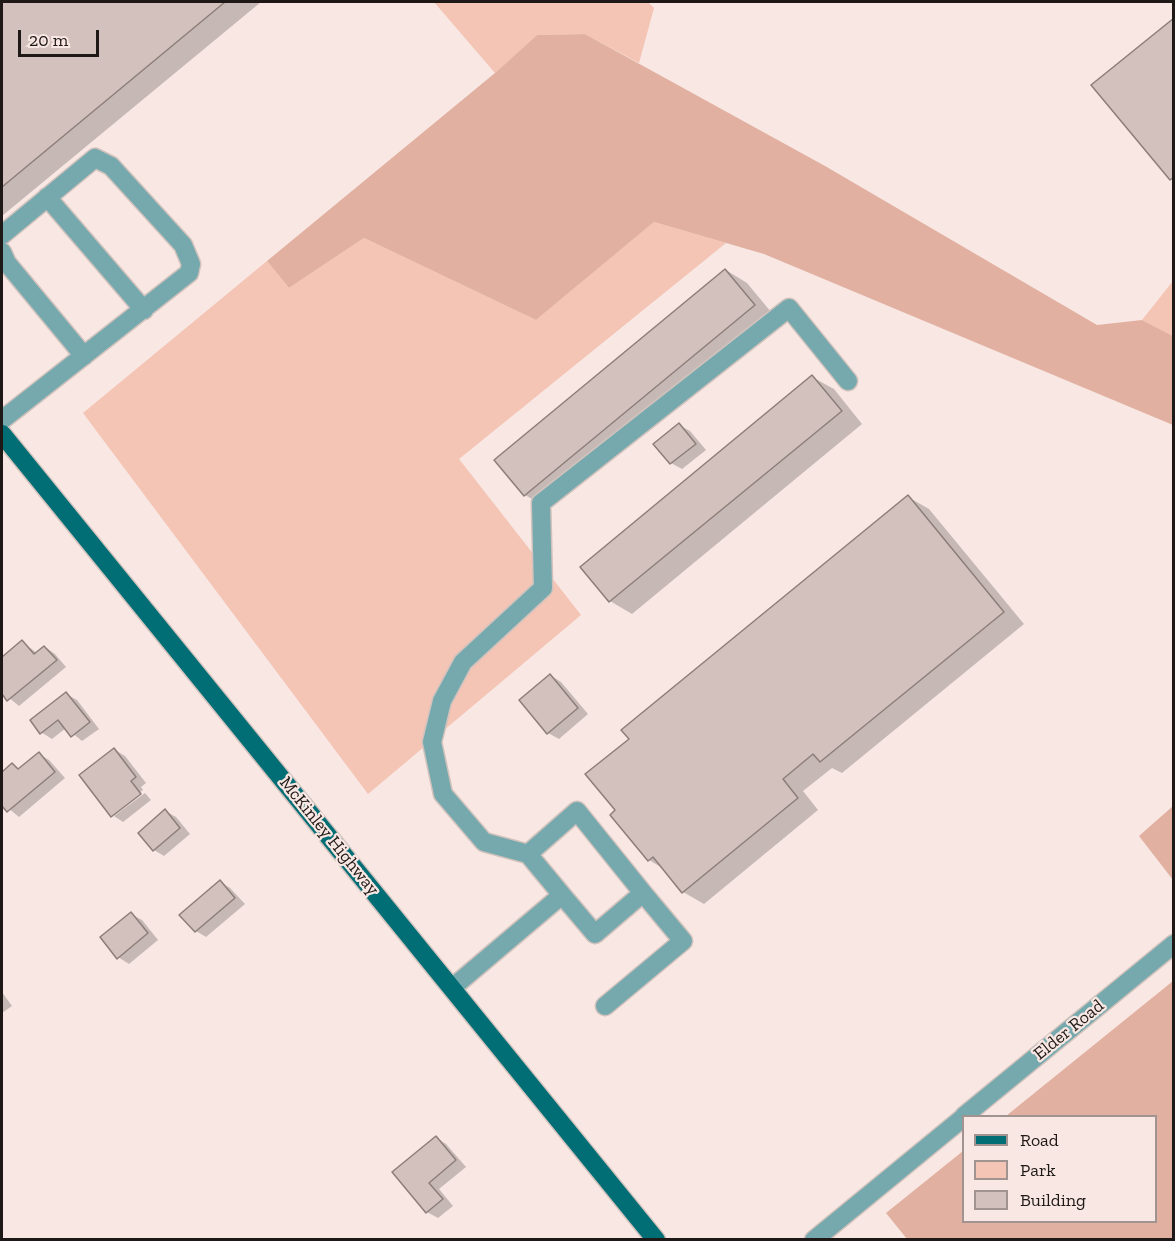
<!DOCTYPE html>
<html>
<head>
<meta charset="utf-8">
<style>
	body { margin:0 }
	#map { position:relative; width:1175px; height:1241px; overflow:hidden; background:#f8e7e2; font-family:"Zilla Slab",serif }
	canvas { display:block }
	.frame { position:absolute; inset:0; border:3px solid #1e1816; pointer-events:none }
	.legend { position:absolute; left:962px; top:1115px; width:195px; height:108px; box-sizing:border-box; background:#f8e7e2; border:2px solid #a19490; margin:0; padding:8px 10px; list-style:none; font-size:18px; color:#1e1816 }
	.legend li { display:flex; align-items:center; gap:12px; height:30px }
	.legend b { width:30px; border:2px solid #a19490 }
	.scale { position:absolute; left:18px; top:30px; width:81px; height:27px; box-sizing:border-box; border:3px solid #1e1816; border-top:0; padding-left:8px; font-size:18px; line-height:21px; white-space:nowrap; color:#1e1816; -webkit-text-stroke:4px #f8e7e2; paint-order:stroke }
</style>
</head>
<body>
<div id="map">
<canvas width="1175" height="1241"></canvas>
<div class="frame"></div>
<ul class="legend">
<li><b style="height:8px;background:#016d74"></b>Road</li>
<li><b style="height:16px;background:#f4c4b5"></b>Park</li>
<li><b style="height:16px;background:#d2c1bc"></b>Building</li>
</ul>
<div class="scale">20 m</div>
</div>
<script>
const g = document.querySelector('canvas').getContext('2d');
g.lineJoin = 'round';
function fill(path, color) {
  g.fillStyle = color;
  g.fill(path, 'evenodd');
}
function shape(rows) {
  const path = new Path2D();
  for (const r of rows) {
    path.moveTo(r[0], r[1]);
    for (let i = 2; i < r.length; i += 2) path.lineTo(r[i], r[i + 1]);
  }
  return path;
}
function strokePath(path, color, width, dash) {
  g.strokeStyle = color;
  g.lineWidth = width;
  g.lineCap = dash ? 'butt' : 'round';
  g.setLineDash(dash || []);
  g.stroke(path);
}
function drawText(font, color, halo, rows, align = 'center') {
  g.font = font + ' "Zilla Slab",serif';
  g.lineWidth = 4.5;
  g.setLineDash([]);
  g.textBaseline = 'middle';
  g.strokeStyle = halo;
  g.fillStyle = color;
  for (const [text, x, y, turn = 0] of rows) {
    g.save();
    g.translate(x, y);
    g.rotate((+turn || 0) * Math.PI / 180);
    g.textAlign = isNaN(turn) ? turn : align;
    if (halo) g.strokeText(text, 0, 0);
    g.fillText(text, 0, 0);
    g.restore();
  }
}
fill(shape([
	[434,2,648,2,654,8,639,63,585,34,537,35,495,73],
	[654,222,726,243,459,459,581,615,368,794,83,413,267,261,289,288,364,238,536,320],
	[1173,281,1173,336,1142,320]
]), '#f4c4b5');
fill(shape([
	[585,34,825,166,1097,325,1142,320,1173,336,1173,425,764,254,654,222,536,320,364,238,289,288,267,261,495,73,537,35],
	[1173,806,1173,880,1139,836],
	[1173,981,1173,1239,907,1239,886,1213,963,1151,964,1222,1156,1222,1156,1116,1006,1116]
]), '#e1b0a1');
fill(shape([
	[2,2,261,2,2,216],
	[726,270,747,283,776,318,546,507,525,495],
	[812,377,834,389,862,424,632,614,610,601,582,567],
	[679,425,690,431,706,450,682,469,671,463,655,444],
	[908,497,929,509,1024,624,842,773,832,768,803,791,818,810,704,904,683,892,664,869,649,860,617,811,631,739],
	[22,642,37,653,45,647,55,654,66,667,19,706,2,692,2,659],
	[550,675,561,682,588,714,559,739,548,733],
	[66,694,77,700,99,729,82,741,66,728,52,739,41,732],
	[115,750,125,756,146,783,141,787,143,790,114,813,114,816,112,815],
	[39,754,49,760,65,778,19,817,2,803,2,774,13,765,20,769],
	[145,793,151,800,123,822,114,816],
	[165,811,176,817,190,834,164,856,154,850],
	[220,882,230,888,245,904,206,937,196,931],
	[131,914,142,920,158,940,129,964,118,957],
	[2,992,12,1006,2,1013],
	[436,1138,446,1144,466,1167,439,1189,453,1206,438,1218,427,1212,394,1172]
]), '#0003');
const building = shape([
	[2,2,225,2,2,187,2,2],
	[1174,18,1174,177,1170,180,1091,85,1174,18],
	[725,269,755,305,524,496,494,460,725,269],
	[812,375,842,411,609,602,580,567,812,375],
	[679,423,696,444,670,464,653,444,679,423],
	[908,495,1004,612,820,762,813,754,783,779,798,798,682,893,653,857,648,861,610,815,615,810,585,774,629,739,621,730,908,495],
	[22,640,34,654,44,646,57,660,7,701,2,694,2,657,22,640],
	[550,674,578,708,547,734,519,700,550,674],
	[66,692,90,722,71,737,58,720,40,734,30,720,66,692],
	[114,748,136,777,131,781,141,794,111,817,79,775,114,748],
	[39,752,55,772,7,812,2,806,2,772,12,763,18,769,39,752],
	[165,809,180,828,153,851,138,833,165,809],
	[220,880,235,898,195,932,179,915,220,880],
	[131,912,148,933,117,959,100,937,131,912],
	[436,1136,456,1160,429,1183,443,1199,426,1213,392,1172,436,1136]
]);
fill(building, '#d2c1bc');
strokePath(building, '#8d7e79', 1.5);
const minor = shape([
	[47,197,144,310],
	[2,235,95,158,111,166,183,245,191,264,189,273,2,420],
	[2,252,7,263,84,356],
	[528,854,484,842,443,794,432,742,442,701,463,662,543,588,541,503,789,308,848,381],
	[452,988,562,895,595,934,643,893,577,811,528,854,562,895],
	[605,1006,683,941,643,893],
	[964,1116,1174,944],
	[814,1240,964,1117]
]);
const major = shape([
	[2,434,656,1240]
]);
strokePath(minor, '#d1c2bd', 21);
strokePath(major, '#d1c2bd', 21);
strokePath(minor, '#76a9ad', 18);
strokePath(major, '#016d74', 18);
drawText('18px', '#1e1816', '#f8e7e2', [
	["McKinley Highway",329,836,51],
	["Elder Road",1069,1030,-39]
]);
</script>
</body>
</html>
